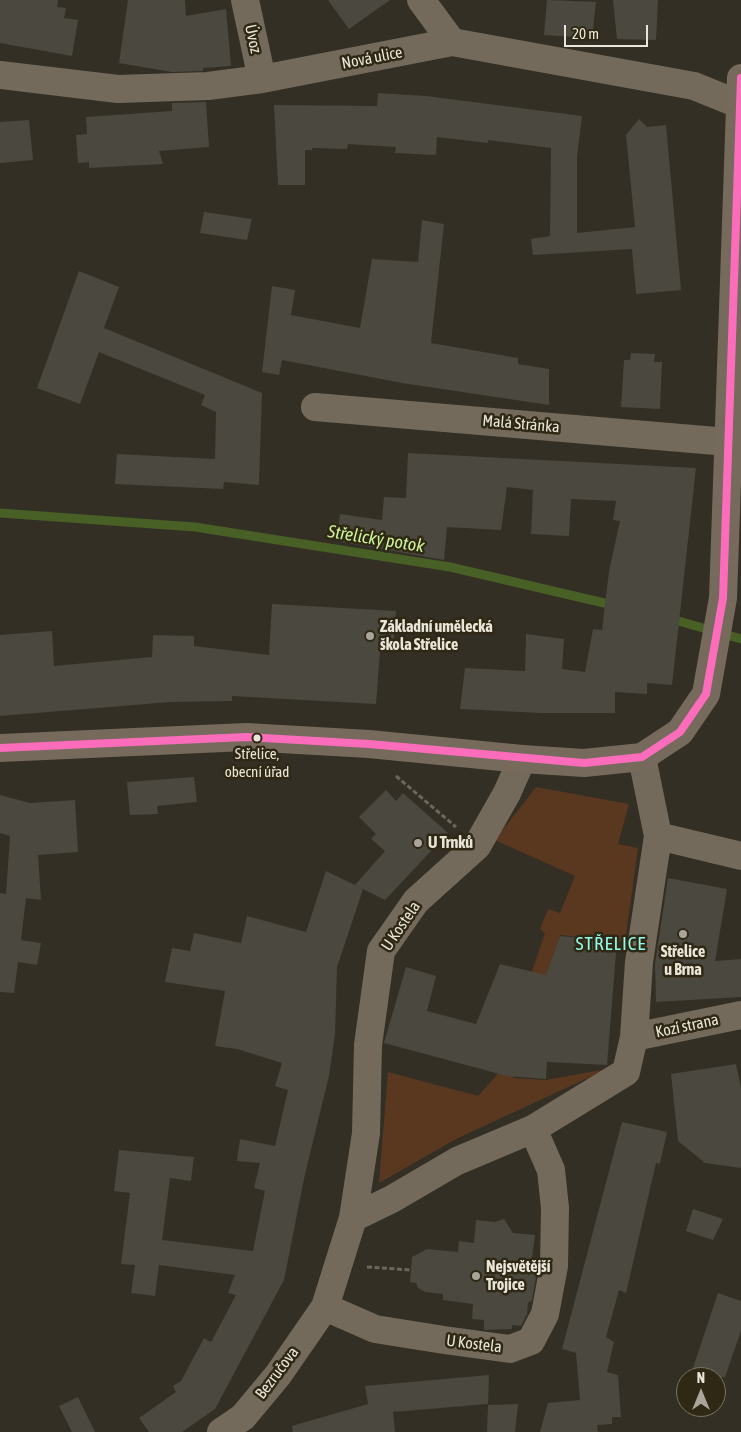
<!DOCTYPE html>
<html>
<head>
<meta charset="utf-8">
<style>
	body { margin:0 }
	#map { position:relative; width:741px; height:1432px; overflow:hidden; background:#332f24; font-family:"Asap Condensed",sans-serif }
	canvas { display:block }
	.north { position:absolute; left:676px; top:1367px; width:50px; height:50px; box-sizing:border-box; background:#2f2814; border:1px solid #797463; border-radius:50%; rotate:0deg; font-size:14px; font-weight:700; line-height:20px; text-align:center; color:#e9e5d9 }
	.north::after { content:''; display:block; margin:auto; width:18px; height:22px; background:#a9a59a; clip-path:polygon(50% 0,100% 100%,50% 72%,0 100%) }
	.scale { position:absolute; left:564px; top:25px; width:84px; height:22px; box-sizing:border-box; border:2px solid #e9e5d9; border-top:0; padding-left:6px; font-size:15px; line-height:18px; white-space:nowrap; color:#e9e5d9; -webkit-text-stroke:4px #2f2814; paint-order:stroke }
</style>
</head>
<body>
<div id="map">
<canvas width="741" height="1432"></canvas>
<div class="north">N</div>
<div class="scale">20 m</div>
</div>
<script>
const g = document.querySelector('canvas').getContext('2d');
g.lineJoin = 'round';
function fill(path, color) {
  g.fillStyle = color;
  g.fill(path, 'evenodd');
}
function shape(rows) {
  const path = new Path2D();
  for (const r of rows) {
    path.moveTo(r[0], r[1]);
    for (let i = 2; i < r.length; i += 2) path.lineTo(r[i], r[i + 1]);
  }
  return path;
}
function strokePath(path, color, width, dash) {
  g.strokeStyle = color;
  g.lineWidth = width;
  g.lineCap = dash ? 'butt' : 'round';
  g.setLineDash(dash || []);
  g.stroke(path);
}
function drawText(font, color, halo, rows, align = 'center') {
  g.font = font + ' "Asap Condensed",sans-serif';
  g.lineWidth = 5;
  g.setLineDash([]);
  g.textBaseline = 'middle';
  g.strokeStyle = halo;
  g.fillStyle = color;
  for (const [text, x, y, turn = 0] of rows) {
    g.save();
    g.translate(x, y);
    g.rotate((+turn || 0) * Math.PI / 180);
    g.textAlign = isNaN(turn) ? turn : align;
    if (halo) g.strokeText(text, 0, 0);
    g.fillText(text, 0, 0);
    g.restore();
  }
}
fill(shape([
	[536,787,629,804,618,844,638,848,625,942,560,935,513,1078,546,1080,607,1069,456,1139,379,1183,388,1072,478,1096,497,1075,545,933,540,929,548,909,560,913,575,876,495,840]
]), '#5a3820');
strokePath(shape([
	[0,513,195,527,450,567,617,606],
	[668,618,741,639]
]), '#485f25', 9);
fill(shape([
	[0,0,58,0,57,7,66,8,64,18,78,20,72,56,0,43],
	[128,0,185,0,186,16,226,9,231,66,203,68,203,71,172,72,119,63],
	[328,0,390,0,349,29],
	[547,0,596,2,592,38,544,35],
	[613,0,658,0,656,40,617,39],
	[378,93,426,96,582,116,577,157,577,233,635,227,626,135,639,119,647,127,666,125,681,290,636,294,632,249,533,255,531,239,550,236,551,148,488,140,488,143,437,137,436,155,395,153,396,147,348,144,347,149,312,148,312,150,305,150,305,185,278,185,274,105,377,106],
	[206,102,209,147,159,151,163,164,89,168,89,162,78,163,76,135,87,134,86,117,172,111,172,103],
	[29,120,33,160,0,163,0,122],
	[204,212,252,219,247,240,200,233],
	[422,220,444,224,431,343,518,358,518,364,549,369,549,405,402,383,282,360,279,375,262,372,272,286,295,290,291,315,360,328,372,259,418,262],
	[79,271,119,287,104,328,262,393,259,485,224,482,223,489,115,484,117,454,215,459,216,412,201,405,205,395,99,352,80,404,37,388],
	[631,353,655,354,654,362,662,362,660,409,621,407,624,360,630,360],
	[408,453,696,468,672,685,647,683,647,694,615,692,615,713,541,713,460,709,465,668,525,671,526,634,564,639,562,669,585,672,593,629,602,630,609,571,620,521,613,520,616,501,571,499,569,536,531,534,533,490,507,487,501,530,447,527,444,560,337,541,340,514,382,520,384,497,406,498],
	[272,604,396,611,393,651,380,651,376,704,232,696,232,701,170,702,0,716,0,635,52,631,54,666,152,657,153,635,194,636,194,646,269,655],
	[194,777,197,802,157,806,158,814,130,815,127,782],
	[386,790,396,801,403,793,448,833,385,900,355,885,385,851,371,839,376,834,359,817],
	[0,795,30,803,75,800,78,852,38,855,41,900,26,898,21,940,41,943,37,965,18,962,14,993,0,992,0,893,6,894,10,836,0,833],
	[326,871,363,889,337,967,335,1034,329,1076,305,1174,284,1280,215,1409,182,1432,149,1432,139,1418,176,1392,173,1386,181,1381,204,1338,211,1342,236,1295,228,1293,235,1275,159,1265,155,1296,131,1293,135,1265,121,1264,130,1193,114,1191,119,1150,194,1157,191,1181,170,1178,162,1240,253,1251,265,1191,254,1188,260,1163,237,1161,240,1139,275,1146,288,1090,275,1086,282,1063,237,1049,215,1046,225,991,165,982,172,948,190,951,194,933,241,943,247,916,306,932],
	[668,878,727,889,715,961,741,959,741,997,656,1002,655,964],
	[560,936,617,941,607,1065,547,1062,546,1079,507,1076,384,1043,406,967,436,976,427,1011,476,1024,500,964,546,975],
	[736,1064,741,1088,741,1168,705,1163,678,1141,671,1074],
	[622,1122,667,1132,660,1164,656,1163,626,1293,619,1290,606,1337,614,1342,607,1372,618,1375,621,1417,612,1417,612,1424,597,1425,598,1432,540,1432,548,1403,580,1400,576,1353,562,1349],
	[693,1209,723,1219,713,1240,686,1231],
	[504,1219,513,1233,535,1235,532,1258,538,1265,532,1300,528,1303,527,1314,521,1326,512,1325,512,1329,484,1330,484,1320,472,1319,473,1304,443,1300,443,1294,425,1292,418,1288,416,1283,410,1282,412,1257,427,1249,458,1252,459,1241,474,1243,476,1220,495,1222],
	[718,1293,741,1301,741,1331,725,1377,690,1377],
	[489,1375,488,1404,393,1412,395,1432,293,1432,292,1426,368,1404,365,1386],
	[78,1397,95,1432,72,1432,59,1406],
	[518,1404,515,1432,487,1432,488,1405]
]), '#4a483f');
strokePath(shape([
	[396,776,456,827],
	[367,1267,411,1270]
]), '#6e665b', 3, [5, 2.5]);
strokePath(shape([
	[245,0,262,79],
	[421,0,452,42],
	[0,75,118,89,208,86,262,79,452,42,694,86,741,105],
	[315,407,728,442],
	[642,757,658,836],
	[634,1037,741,1015],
	[353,1218,392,1199,457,1161,533,1129,626,1072,634,1037,639,962,658,836,741,856],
	[325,1307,375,1329,444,1340,510,1349,531,1341,545,1314,554,1266,555,1208,551,1170,533,1129],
	[221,1432,243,1417,278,1375,325,1307,353,1218,366,1133,368,1045,381,951,416,901,477,846,507,793,522,759]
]), '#746a5c', 28);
strokePath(shape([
	[0,748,246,737,369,744,522,759,584,763,642,757,680,732,706,694,723,598,741,78]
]), '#756a5b', 28);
strokePath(shape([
	[0,748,246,737,369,744,584,763,642,757,680,732,706,694,723,598,741,78]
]), '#fb6dba', 8);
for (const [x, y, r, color] of [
	[370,636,5,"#a9a59a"],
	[257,738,4.5,"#e9e5d9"],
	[418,843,5,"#a9a59a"],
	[683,934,5,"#a9a59a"],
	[476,1276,5,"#a9a59a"]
]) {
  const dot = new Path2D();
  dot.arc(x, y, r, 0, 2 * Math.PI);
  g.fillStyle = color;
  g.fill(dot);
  strokePath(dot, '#2f2814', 2);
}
drawText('15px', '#e9e5d9', '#2f2814', [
	["Střelice,",257,754],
	["obecní úřad",257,772]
]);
drawText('16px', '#e9e5d9', '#2f2814', [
	["Úvoz",253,39,78],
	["Nová ulice",372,58,-11],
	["Malá Stránka",521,424,5],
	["U Kostela",401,926,-56],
	["Kozí strana",687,1026,-12],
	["U Kostela",474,1344,7],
	["Bezručova",277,1373,-53]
]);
drawText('bold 16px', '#e9e5d9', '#2f2814', [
	["Základní umělecká",380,627],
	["škola Střelice",380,645],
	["U Trnků",428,843],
	["Střelice",683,952,"center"],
	["u Brna",683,970,"center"],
	["Nejsvětější",486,1267],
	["Trojice",486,1285]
], 'left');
drawText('italic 18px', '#cbf398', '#2f2814', [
	["Střelický potok",376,539,9]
]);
g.letterSpacing = '1px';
drawText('19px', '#91f9eb', '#2f2814', [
	["STŘELICE",611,944]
]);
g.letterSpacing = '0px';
</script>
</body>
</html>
